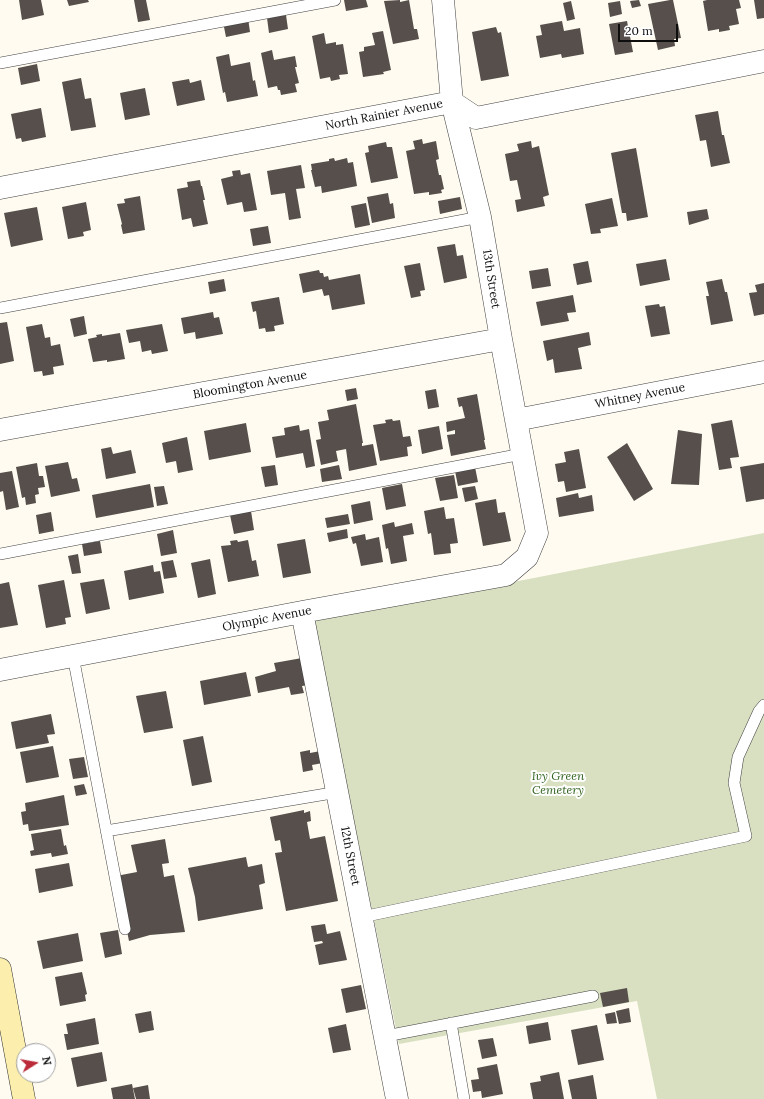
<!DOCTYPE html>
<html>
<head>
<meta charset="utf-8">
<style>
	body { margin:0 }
	#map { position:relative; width:764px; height:1099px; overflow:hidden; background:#fffbf0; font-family:Lora,serif }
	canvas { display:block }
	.north { position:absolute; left:16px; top:1043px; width:40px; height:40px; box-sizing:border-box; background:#fff; border:1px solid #9f9f9f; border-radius:50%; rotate:79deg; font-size:11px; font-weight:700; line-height:16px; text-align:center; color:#0e0e0e }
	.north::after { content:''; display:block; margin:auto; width:14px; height:18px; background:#ba2a39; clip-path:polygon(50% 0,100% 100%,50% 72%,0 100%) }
	.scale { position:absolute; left:618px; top:24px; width:60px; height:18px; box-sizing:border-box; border:2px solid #0e0e0e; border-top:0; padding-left:5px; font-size:12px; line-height:14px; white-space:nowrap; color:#0e0e0e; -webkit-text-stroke:3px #fff; paint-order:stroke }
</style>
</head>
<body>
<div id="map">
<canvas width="764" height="1099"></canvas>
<div class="north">N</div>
<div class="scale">20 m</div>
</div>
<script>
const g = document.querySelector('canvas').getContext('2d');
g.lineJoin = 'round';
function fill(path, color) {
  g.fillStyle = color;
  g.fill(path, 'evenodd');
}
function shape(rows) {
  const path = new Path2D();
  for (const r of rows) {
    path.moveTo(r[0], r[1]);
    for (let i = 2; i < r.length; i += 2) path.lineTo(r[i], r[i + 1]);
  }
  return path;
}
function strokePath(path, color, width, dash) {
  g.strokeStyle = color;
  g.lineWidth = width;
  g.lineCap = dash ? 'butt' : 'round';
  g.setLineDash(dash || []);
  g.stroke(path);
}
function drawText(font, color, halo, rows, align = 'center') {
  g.font = font + ' Lora,serif';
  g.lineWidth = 4;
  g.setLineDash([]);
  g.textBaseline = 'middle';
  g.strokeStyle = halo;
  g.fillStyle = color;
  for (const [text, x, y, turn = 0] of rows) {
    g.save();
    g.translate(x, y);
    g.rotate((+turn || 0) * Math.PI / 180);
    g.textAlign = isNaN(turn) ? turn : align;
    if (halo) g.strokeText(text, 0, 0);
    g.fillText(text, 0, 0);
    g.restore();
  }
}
fill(shape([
	[764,533,764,1099,657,1099,637,1001,399,1044,314,621]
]), '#d8e0c1');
fill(shape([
	[19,0,41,0,44,15,22,20],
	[67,0,88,0,89,2,69,6],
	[134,0,146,0,150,20,138,22],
	[344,0,366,0,368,7,346,11],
	[400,0,400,2,409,0,414,29,417,29,419,39,393,44,384,1],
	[639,0,641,6,632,8,630,1],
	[670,0,673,0,681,38,674,39,675,46,658,50,648,4],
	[707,0,739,0,741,8,736,9,739,24,729,26,730,30,719,32,719,29,708,31,703,1],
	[754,0,764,0,764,18,757,19],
	[571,1,575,19,567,21,563,3],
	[620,1,622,14,610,17,608,3],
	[286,15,288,29,269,33,267,18],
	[248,18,250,32,226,37,223,22],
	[562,21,564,31,580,28,584,54,562,58,561,54,540,58,536,36,542,35,540,25],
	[627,21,633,52,615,55,609,24],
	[496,27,498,33,501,32,509,76,481,81,472,32],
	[383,31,391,70,383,72,384,74,363,77,359,52,364,51,364,47,375,45,372,33],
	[324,33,326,44,336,42,336,45,343,44,348,74,339,75,340,79,331,81,330,77,320,79,312,36],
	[272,50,274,60,295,56,297,67,295,67,299,83,295,84,297,92,281,95,280,90,278,90,277,86,268,88,261,53],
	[229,54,231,66,250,62,253,81,255,80,258,96,227,102,225,92,223,93,216,57],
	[37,64,40,81,21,85,18,68],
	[81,78,85,99,91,98,96,127,71,131,62,82],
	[189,79,190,83,201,80,205,100,177,106,172,82],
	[145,88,150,115,125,120,120,93],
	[41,108,46,137,22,142,21,138,16,139,11,114],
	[718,111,722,135,724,135,730,163,711,167,706,140,700,141,695,115],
	[422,139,423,144,436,141,439,159,436,160,439,175,441,175,444,189,441,190,442,193,429,195,429,192,414,194,406,151,415,149,413,141],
	[531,141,532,148,539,146,549,195,543,197,545,206,517,212,515,200,521,199,517,180,510,181,505,154,519,151,517,144],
	[386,142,387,147,392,147,398,178,371,183,365,153,369,152,368,146],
	[636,148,648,217,627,221,626,213,622,213,611,153],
	[334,158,335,161,347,158,348,163,353,162,357,186,322,193,321,186,315,187,311,170,312,170,311,164,329,161,329,159],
	[301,165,305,188,296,189,301,218,289,220,285,193,271,195,267,171],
	[240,170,241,175,250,173,257,210,244,212,242,202,227,205,221,179,233,176,232,171],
	[200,180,201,186,202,186,205,200,203,200,208,224,193,227,191,218,182,220,177,189,188,187,187,182],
	[388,193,390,204,393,203,395,218,372,223,367,197],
	[140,196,145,230,123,234,121,225,122,224,117,204,125,203,124,199],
	[460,197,462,209,440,214,438,201],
	[612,198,618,226,600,229,601,233,591,234,585,204],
	[86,202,91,230,83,232,84,236,68,239,62,207],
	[366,203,370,225,355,228,351,206],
	[37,207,43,240,11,247,4,213],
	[707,209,709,219,689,225,687,212],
	[268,226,271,243,253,246,250,229],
	[455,244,457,256,463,255,467,278,444,283,437,247],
	[666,259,670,280,640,286,636,264],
	[588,261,592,282,577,285,573,264],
	[420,263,425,290,420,291,421,296,411,298,404,266],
	[548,268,551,286,532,289,529,271],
	[319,270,320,273,323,273,324,277,328,276,329,280,360,274,365,304,332,310,329,295,324,296,322,289,303,293,299,274],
	[224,279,226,291,210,294,208,282],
	[722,279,725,292,727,292,733,321,711,325,706,296,709,296,706,282],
	[764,283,764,314,754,316,749,293,757,292,755,285],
	[573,295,576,312,567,313,569,321,541,326,536,302],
	[279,297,284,324,274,326,275,331,266,332,265,328,259,329,256,311,253,312,251,302],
	[659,304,660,307,665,306,670,334,651,337,645,306],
	[213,312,214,318,219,317,223,334,196,339,195,332,184,334,181,318],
	[84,316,87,334,74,337,70,319],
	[7,322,14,361,0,364,0,323],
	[42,324,45,338,50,337,51,346,60,344,64,365,53,367,54,374,43,376,42,371,34,372,26,327],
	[162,324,168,351,152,354,151,350,142,352,140,341,129,343,126,330],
	[589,332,591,345,578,348,582,369,555,373,553,359,547,361,543,341],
	[120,333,125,359,107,362,107,360,93,362,88,339,97,337,96,335,102,334,102,336],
	[356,388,358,399,347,401,345,390],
	[436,389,439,407,428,409,425,391],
	[477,394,485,440,484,440,486,449,451,456,447,435,455,434,455,430,447,432,446,422,465,418,462,406,459,407,457,398],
	[356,404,363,443,362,443,362,446,373,444,377,465,349,471,346,449,336,451,338,461,321,465,316,440,321,439,318,422,329,420,327,410],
	[392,419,393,421,400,420,403,437,410,436,412,446,407,447,408,456,380,461,373,425,386,423,385,420],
	[732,420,739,457,730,458,732,468,719,470,711,424],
	[246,423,251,452,209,460,204,431],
	[299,425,300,431,309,429,315,466,306,468,303,453,276,458,272,437,285,435,284,428],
	[439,426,443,449,422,454,418,430],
	[678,430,702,434,699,485,671,484],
	[187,437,193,470,178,473,176,461,166,463,162,443],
	[627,443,653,489,634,501,607,457],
	[111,447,113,454,131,450,136,473,106,479,101,449],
	[579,449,586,488,566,492,564,481,558,482,555,464,566,462,564,452],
	[68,462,72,479,77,478,80,491,51,497,45,466],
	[37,463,39,476,43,476,45,487,38,488,39,494,35,495,36,503,26,505,25,497,22,498,16,467],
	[764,463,764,499,746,502,740,467],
	[275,465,278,485,265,487,261,467],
	[339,465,342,479,322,482,320,469],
	[475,467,478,482,458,486,455,471],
	[12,471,19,507,6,510,3,491,0,492,0,473],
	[454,475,458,498,440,501,435,478],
	[150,484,154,507,96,518,92,495],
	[402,484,406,506,386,510,382,488],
	[164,486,168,504,157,506,154,487],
	[475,486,478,499,465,502,462,488],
	[578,493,579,498,592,495,594,511,559,517,556,498],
	[496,499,498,513,505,512,511,541,483,546,475,503],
	[370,501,373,520,354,524,351,505],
	[444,507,446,519,454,518,458,543,450,544,451,553,434,555,431,533,428,534,424,511],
	[251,511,254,530,234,534,230,515],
	[51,512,54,531,39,534,36,515],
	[348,514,350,524,327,528,325,518],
	[394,522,395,527,412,523,414,534,403,536,407,561,391,564,388,548,386,549,382,525],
	[347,529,348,538,329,542,327,533],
	[173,530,177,553,161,556,157,534],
	[365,534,366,540,379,537,383,562,361,566,356,543,353,544,351,537],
	[305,539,311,573,283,578,277,544],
	[237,540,238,542,248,540,252,561,256,560,259,576,228,582,221,546,231,545,230,541],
	[100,541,102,553,84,556,82,544],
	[78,554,81,573,72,574,68,556],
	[210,559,216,594,198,598,191,563],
	[173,560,177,577,164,579,161,562],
	[153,565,154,572,160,571,164,593,129,600,124,571],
	[104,579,110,609,86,614,80,583],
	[64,580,71,617,65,618,66,624,46,628,38,585],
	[9,582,18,625,0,628,0,584],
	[302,658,308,685,302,686,304,693,291,695,289,687,258,693,255,677,276,671,274,663],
	[246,672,251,696,204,705,200,681],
	[166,691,173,728,144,733,136,696],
	[51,714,55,734,47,735,49,743,16,749,11,722],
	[203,736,212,782,192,786,183,740],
	[53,746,59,777,26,783,20,752],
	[310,750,310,753,326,750,328,762,312,765,313,770,303,772,300,752],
	[84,757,88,777,73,779,69,759],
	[84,784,87,794,76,796,74,786],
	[64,795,69,825,29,831,28,824,23,825,21,812,26,811,25,803],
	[304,810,304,813,310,811,311,821,307,822,310,839,325,836,338,901,286,911,275,853,282,852,280,840,275,841,270,817],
	[61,829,64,846,66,845,68,854,52,857,51,853,31,856,30,851,34,850,31,834],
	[165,839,169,863,162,864,164,877,174,875,185,932,150,935,129,941,116,876,137,872,131,845],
	[246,857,248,867,262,864,265,883,259,885,263,909,198,921,195,897,188,868],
	[69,863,73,886,39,893,35,869],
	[325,924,327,934,340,931,347,960,319,965,315,945,323,943,322,941,314,942,311,926],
	[118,930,122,954,105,958,100,933],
	[78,933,83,961,43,969,37,941],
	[82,972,87,994,85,995,86,1001,60,1006,55,977],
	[361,985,366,1009,346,1013,341,989],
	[627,988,629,1002,603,1007,600,993],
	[629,1008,631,1022,619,1024,616,1011],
	[151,1011,154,1030,139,1033,135,1014],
	[615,1012,617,1023,607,1024,605,1014],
	[95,1018,99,1044,67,1050,64,1034,68,1034,66,1024],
	[548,1022,551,1040,529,1044,526,1026],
	[346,1024,351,1050,333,1053,328,1028],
	[597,1025,604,1060,578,1065,571,1030],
	[493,1038,497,1056,482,1059,478,1040],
	[102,1052,107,1081,77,1087,71,1058],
	[497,1064,503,1094,482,1098,481,1091,473,1092,471,1080,479,1079,477,1068],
	[559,1072,564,1099,533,1099,530,1083,541,1081,540,1076],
	[593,1075,597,1099,572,1099,568,1080],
	[132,1084,135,1099,113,1099,111,1088],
	[148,1085,150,1099,136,1099,133,1088]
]), '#564f4b');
const service = shape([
	[0,63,335,0],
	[0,308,480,217],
	[0,554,522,454],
	[73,656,125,929],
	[106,831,338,792],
	[362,917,746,836,734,783,738,757,759,711,764,705],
	[451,1023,464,1099],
	[386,1036,593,996]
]);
const minor = shape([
	[0,188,452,102,476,118,764,61],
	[516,420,764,372],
	[0,430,501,339],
	[302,612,397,1099],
	[0,670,302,612,506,575,527,557,537,533,501,339,480,217,452,102,443,0]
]);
const secondary = shape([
	[0,969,24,1099]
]);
strokePath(service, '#414141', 12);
strokePath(minor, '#414141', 23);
strokePath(secondary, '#303030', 23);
strokePath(service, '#fff', 11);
strokePath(minor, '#fff', 22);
strokePath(secondary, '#fcefad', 22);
drawText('12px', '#0e0e0e', '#fff', [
	["North Rainier Avenue",384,115,-11],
	["13th Street",491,279,81],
	["Bloomington Avenue",250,385,-10],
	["Whitney Avenue",640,396,-11],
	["Olympic Avenue",267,619,-11],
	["12th Street",350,856,79]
]);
drawText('italic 12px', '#326420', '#fff', [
	["Ivy Green",558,777],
	["Cemetery",558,791]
]);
</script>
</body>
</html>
